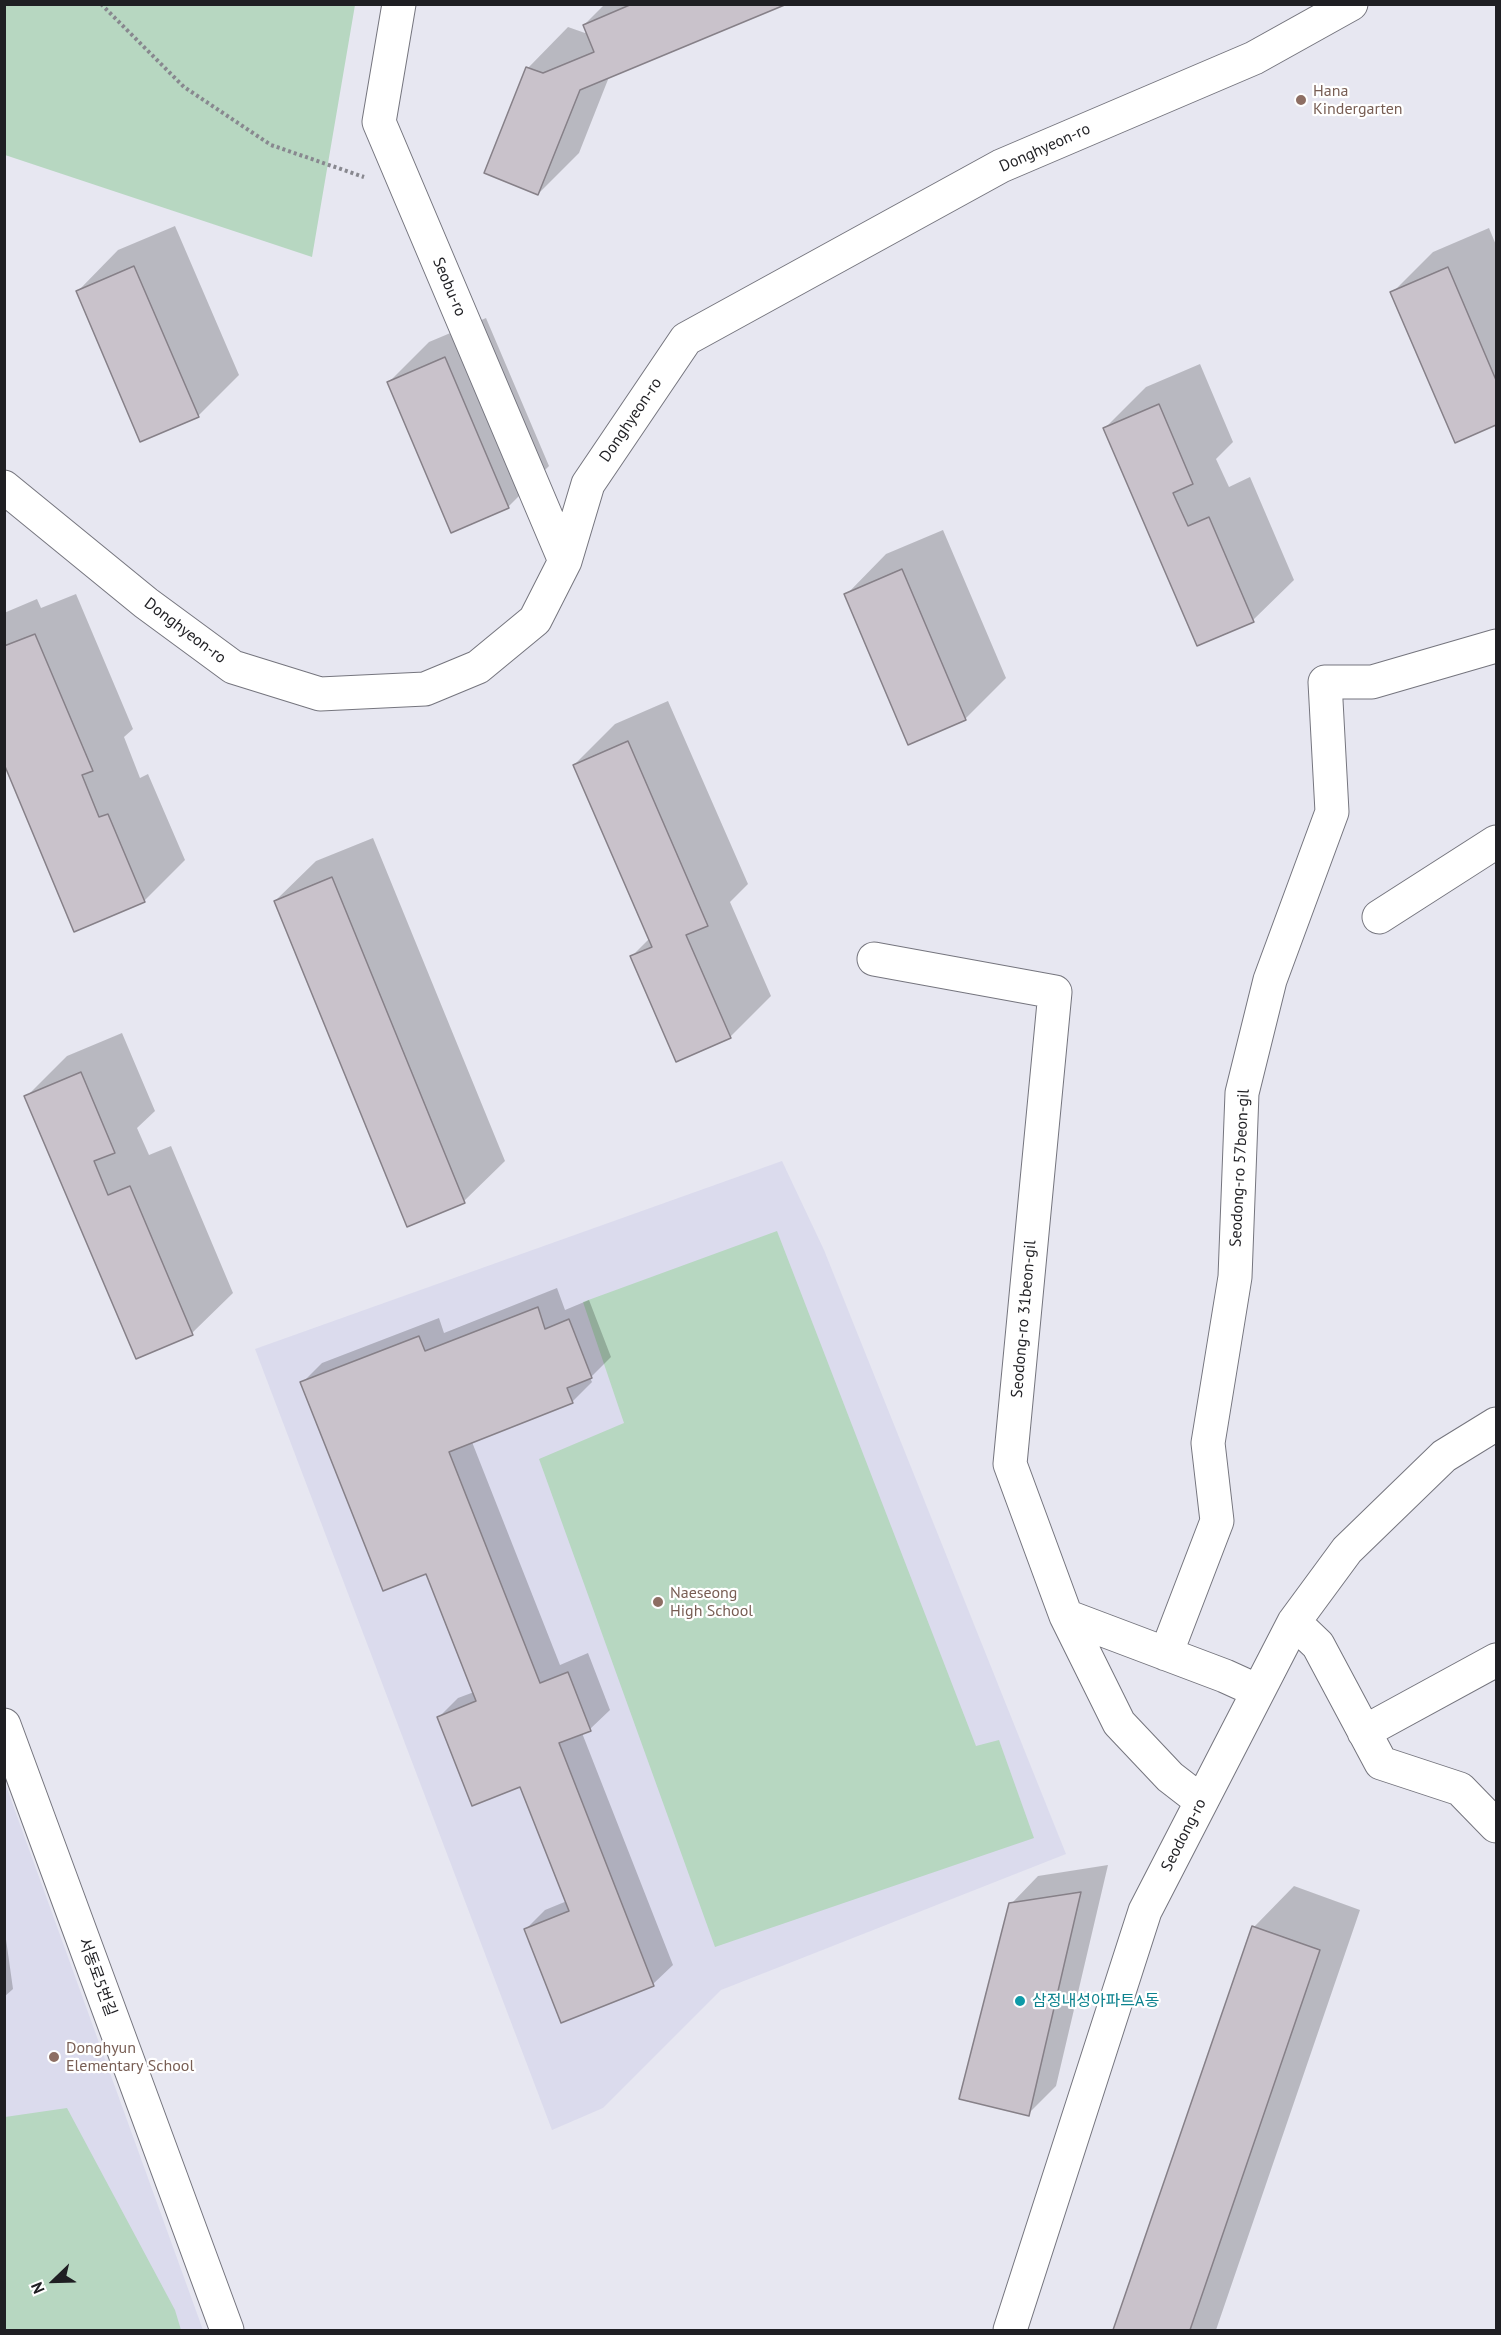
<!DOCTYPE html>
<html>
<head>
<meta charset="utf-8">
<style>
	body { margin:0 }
	#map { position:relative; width:1501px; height:2335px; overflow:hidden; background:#e7e7f1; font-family:"PT Sans",sans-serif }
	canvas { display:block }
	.frame { position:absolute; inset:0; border:6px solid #1f1f23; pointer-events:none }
	.north { position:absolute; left:24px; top:2251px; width:60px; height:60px; -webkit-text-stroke:4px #fff; paint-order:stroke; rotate:247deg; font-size:16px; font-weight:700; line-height:24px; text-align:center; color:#1f1f23 }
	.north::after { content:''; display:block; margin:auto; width:21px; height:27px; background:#1f1f23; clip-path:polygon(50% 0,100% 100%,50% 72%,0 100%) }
</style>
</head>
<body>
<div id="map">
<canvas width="1501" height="2335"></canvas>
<div class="frame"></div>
<div class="north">N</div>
</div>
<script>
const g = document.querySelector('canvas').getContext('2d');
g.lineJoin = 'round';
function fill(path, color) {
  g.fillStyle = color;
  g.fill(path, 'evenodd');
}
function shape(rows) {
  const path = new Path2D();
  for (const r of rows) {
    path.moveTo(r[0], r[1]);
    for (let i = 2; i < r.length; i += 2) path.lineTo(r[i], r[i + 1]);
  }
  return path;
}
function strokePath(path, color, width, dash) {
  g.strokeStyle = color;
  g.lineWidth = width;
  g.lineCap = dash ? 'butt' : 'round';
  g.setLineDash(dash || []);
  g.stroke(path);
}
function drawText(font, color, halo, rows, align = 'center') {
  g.font = font + ' "PT Sans","Noto Sans KR",sans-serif';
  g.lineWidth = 4.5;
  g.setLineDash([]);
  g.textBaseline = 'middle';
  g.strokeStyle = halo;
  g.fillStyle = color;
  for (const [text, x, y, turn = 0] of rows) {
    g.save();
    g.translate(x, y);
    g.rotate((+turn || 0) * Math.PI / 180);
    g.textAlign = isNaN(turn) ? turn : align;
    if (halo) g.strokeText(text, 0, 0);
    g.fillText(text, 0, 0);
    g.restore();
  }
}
fill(shape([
	[782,1161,824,1250,1066,1854,721,1990,603,2108,552,2130,255,1349],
	[5,1783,203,2330,5,2330]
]), '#dbdbed');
fill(shape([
	[5,4,355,5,312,257,5,155],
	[777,1231,976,1746,999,1740,1034,1838,715,1947,539,1459,624,1423,583,1302],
	[67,2108,175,2310,181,2330,5,2330,5,2117]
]), '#b7d7c1');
fill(shape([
	[605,4,783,4,609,77,579,153,538,194,528,68,568,27,585,33,587,32,584,25],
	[175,226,239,375,198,416,78,291,118,250],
	[1489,228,1496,245,1496,423,1456,441,1392,293,1433,252],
	[486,318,549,466,508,507,452,531,388,383,429,342],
	[1200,364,1233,442,1216,459,1229,487,1250,477,1294,580,1253,620,1105,428,1146,387],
	[943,530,1006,678,965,719,846,595,886,554],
	[76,594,133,729,124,737,140,778,148,774,185,860,144,901,4,760,4,613,37,599,41,608],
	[668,701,748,884,730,902,771,996,730,1037,632,956,650,938,574,765,615,724],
	[373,838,505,1161,464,1201,275,901,316,861],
	[122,1033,155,1111,137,1128,149,1155,171,1146,233,1293,192,1333,136,1357,26,1097,67,1056],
	[557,1288,565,1310,589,1300,611,1357,590,1378,592,1382,572,1402,472,1442,560,1665,588,1653,610,1710,590,1729,582,1733,673,1965,653,1984,562,2021,526,1929,545,1910,567,1901,521,1785,439,1717,458,1698,474,1692,427,1572,302,1383,322,1363,439,1318,444,1333],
	[1108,1865,1056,2086,1028,2114,1011,1904,1038,1876],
	[1294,1886,1360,1910,1216,2330,1115,2330,1254,1927],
	[4,1925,13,1989,4,1997]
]), '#0003');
const building = shape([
	[632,4,787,4,580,90,538,195,484,173,526,67,543,73,594,52,583,25,632,4],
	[134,266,199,417,140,442,76,291,134,266],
	[1448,267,1496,380,1496,425,1455,443,1390,292,1448,267],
	[445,357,509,508,451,533,387,382,445,357],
	[1159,404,1193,484,1173,493,1188,526,1209,517,1254,622,1197,646,1103,428,1159,404],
	[902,569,966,720,908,745,844,594,902,569],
	[35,634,93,771,82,775,99,817,108,814,145,902,74,932,4,764,4,646,35,634],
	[628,741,708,926,686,935,731,1038,676,1062,630,956,652,947,573,765,628,741],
	[332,877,465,1203,407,1227,274,901,332,877],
	[81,1072,115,1153,94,1161,108,1195,130,1186,193,1335,136,1359,24,1096,81,1072],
	[538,1307,545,1329,569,1319,592,1378,567,1388,573,1403,449,1452,540,1683,568,1672,591,1731,559,1743,654,1986,561,2023,524,1929,569,1911,520,1787,472,1806,437,1717,476,1701,426,1574,383,1591,300,1382,419,1336,425,1351,538,1307],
	[1081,1892,1029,2116,959,2099,1009,1903,1081,1892],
	[1252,1926,1320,1950,1190,2330,1113,2330,1252,1926]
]);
fill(building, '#c9c2cb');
strokePath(building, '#868088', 1.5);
const minor = shape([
	[399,4,379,122,565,561],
	[4,487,146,603,233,667,320,694,425,689,478,667,535,620,565,561,588,484,686,339,1001,166,1254,58,1351,4],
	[1379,917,1496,842],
	[874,959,1055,992,1010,1464,1066,1616,1119,1723,1170,1777,1201,1801],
	[1066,1616,1225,1676,1258,1691],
	[1294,1622,1318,1645,1381,1763,1460,1789,1496,1826],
	[1166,1654,1217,1521,1208,1443,1235,1277,1242,1093,1270,980,1332,812,1325,682,1372,682,1496,646],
	[4,1725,227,2330],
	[1364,1732,1496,1660],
	[1010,2330,1145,1911,1294,1622,1347,1550,1444,1456,1496,1424]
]);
strokePath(minor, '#75757e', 35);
strokePath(shape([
	[101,4,184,87,271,145,364,177]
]), '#88888f', 4, [3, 3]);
strokePath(minor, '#fff', 33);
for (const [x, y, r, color] of [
	[1301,100,6,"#8d6e63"],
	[658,1602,6,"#8d6e63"],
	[1020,2001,6,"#0f9aa8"],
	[54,2057,6,"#8d6e63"]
]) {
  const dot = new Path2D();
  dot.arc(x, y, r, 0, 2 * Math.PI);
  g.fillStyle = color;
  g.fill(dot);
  strokePath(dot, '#fff', 2);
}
drawText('16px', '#785e54', '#fff', [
	["Hana",1313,91],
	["Kindergarten",1313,109],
	["Naeseong",670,1593],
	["High School",670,1611],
	["Donghyun",66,2048],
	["Elementary School",66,2066]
], 'left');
drawText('16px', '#1f1f23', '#fff', [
	["Donghyeon-ro",1045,148,-24],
	["Seobu-ro",449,287,67],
	["Donghyeon-ro",631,420,-56],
	["Donghyeon-ro",185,631,37],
	["Seodong-ro 57beon-gil",1240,1168,-87],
	["Seodong-ro 31beon-gil",1024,1319,-85],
	["Seodong-ro",1184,1835,-63],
	["서동로5번길",97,1977,70]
]);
drawText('16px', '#0d838f', '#fff', [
	["삼정내성아파트A동",1032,2001]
], 'left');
</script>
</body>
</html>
